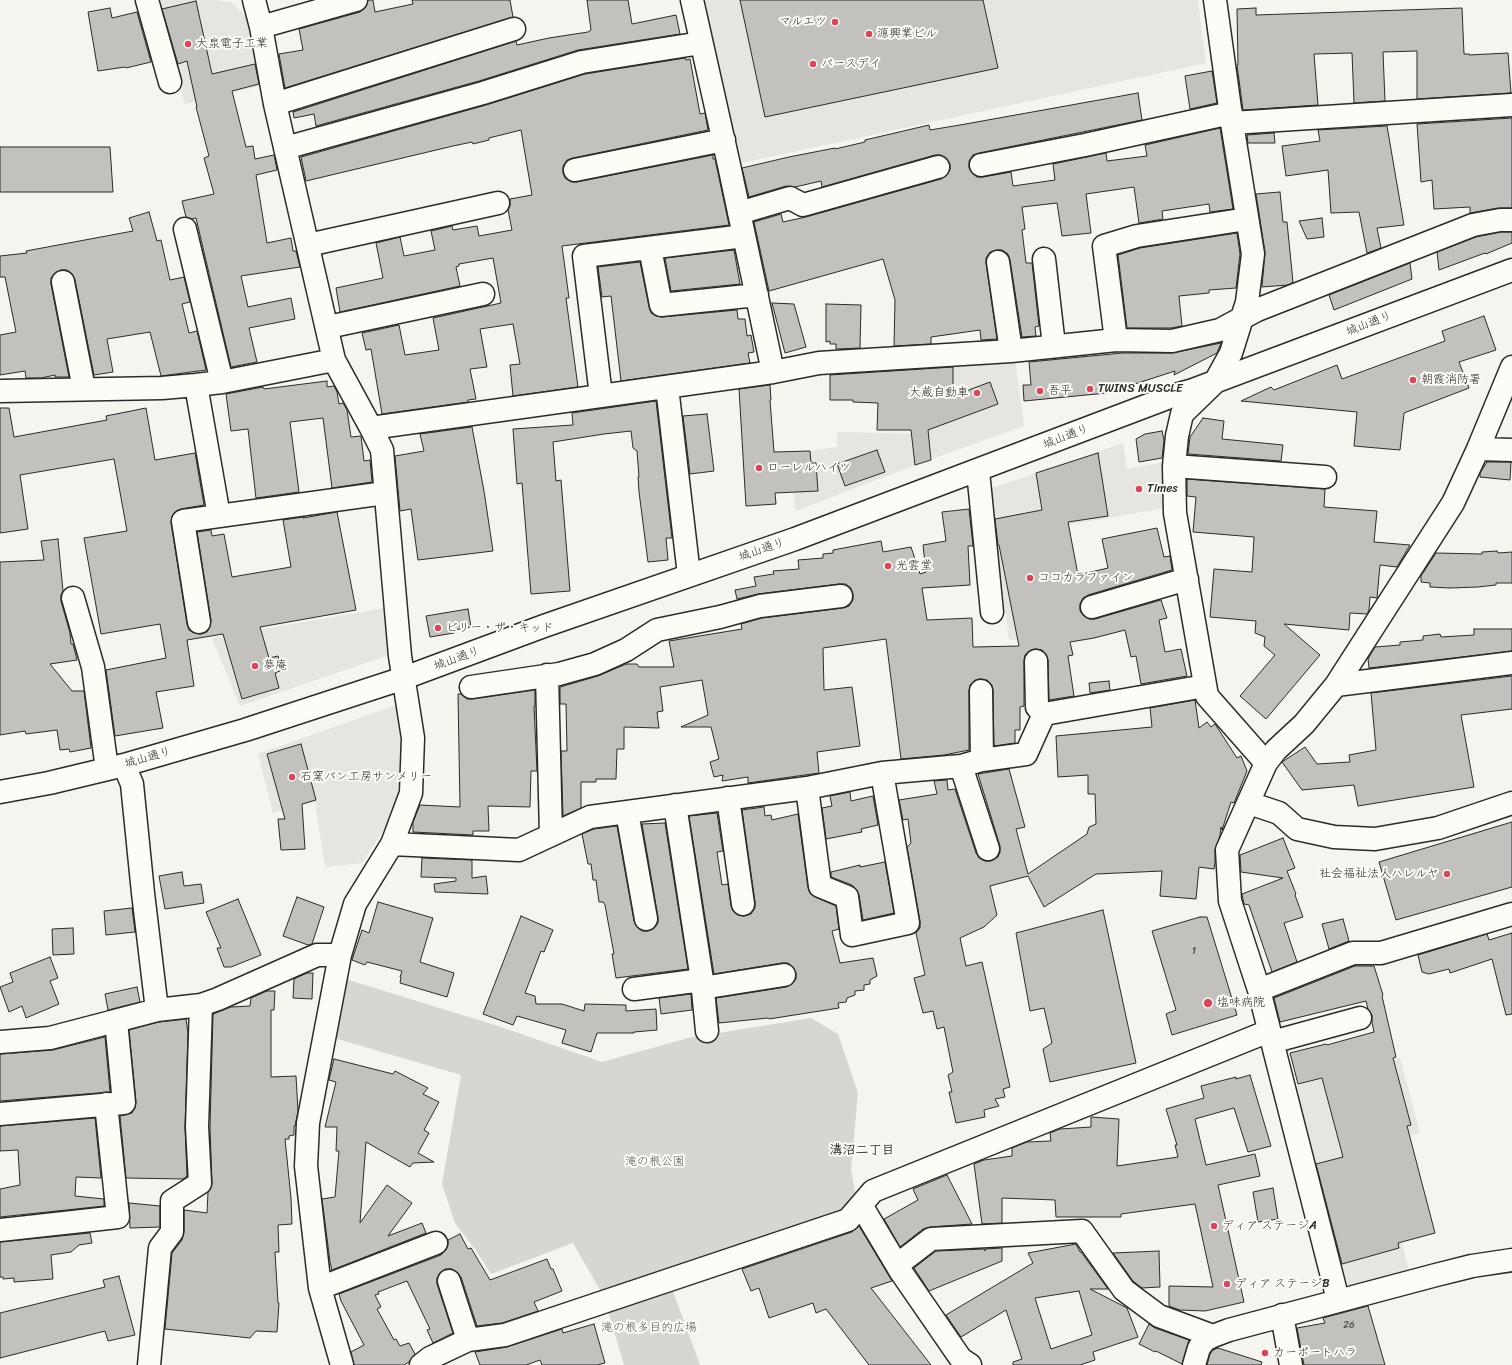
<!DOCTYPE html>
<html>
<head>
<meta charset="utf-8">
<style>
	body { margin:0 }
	canvas { display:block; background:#f5f4ef }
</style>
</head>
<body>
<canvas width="1512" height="1365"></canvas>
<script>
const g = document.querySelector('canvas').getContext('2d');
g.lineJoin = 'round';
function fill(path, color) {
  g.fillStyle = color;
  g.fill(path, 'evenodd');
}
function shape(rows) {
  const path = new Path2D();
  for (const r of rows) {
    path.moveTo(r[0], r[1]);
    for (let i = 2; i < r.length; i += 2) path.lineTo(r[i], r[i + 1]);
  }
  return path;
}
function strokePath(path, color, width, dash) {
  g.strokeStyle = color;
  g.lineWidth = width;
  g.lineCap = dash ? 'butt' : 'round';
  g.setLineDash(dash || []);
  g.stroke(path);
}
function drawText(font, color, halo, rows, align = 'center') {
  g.font = font + ' Sriracha,"Klee One",sans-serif';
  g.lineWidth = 4;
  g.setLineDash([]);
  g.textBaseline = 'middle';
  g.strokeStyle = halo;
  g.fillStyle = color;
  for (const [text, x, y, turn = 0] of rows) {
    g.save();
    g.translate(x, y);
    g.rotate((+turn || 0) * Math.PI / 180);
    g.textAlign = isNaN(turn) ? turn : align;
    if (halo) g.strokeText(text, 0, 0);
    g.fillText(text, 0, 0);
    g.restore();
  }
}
fill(shape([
	[154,0,213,0,231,2,254,25,268,84,185,104],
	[701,0,1198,0,1206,63,737,164],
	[1015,358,1024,426,915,465,796,511,793,492,791,452,810,451,837,447,837,432,928,434,924,364],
	[1123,443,1127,469,1164,462,1165,508,1045,529,1066,637,1009,640,991,496,992,488],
	[384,608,389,655,240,706,212,638],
	[396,705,404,751,401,787,388,823,362,863,325,867,315,802,273,813,258,754],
	[1400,1058,1420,1133,1375,1144,1409,1270,1352,1286,1341,1280,1292,1087]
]), '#e6e5e0');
fill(shape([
	[342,978,498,1026,602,1062,688,1038,811,1018,838,1034,858,1093,851,1170,857,1201,847,1216,603,1295,573,1243,491,1274,477,1252,455,1223,442,1184,461,1075,334,1038],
	[670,1283,700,1365,624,1365,606,1304]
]), '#d7d6d2');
const building = shape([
	[368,0,373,0,375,12,413,4,412,0,510,0,513,17,285,88,279,54,303,50,299,29,360,12,365,8,368,0],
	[587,0,628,0,632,24,676,15,680,34,578,50,479,81,316,126,314,114,294,118,293,112,516,41,517,45,549,38,588,32,591,30,587,0],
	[740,0,983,0,998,68,765,117,740,0],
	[196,1,212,74,255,64,259,84,232,91,246,147,253,146,255,159,274,155,277,170,256,175,267,243,291,238,293,251,296,251,300,267,241,276,248,307,291,298,295,319,249,328,257,362,231,367,196,218,192,219,186,217,182,201,214,194,204,158,209,156,196,107,197,107,187,61,178,64,162,9,196,1],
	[110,8,112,18,137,12,151,62,126,68,125,67,98,71,88,12,110,8],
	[1256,8,1256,15,1462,8,1464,54,1469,54,1469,55,1508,53,1511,93,1417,99,1417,51,1383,52,1385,101,1354,103,1352,53,1314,54,1318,105,1243,110,1237,65,1238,65,1237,9,1256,8],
	[685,58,686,60,690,59,700,114,705,113,708,130,573,158,567,160,563,166,563,173,565,178,571,182,577,182,713,155,713,159,715,159,729,225,562,246,569,298,566,298,578,387,513,396,510,365,520,364,513,324,480,329,487,367,470,369,476,399,468,400,468,402,382,414,371,349,366,350,362,333,399,325,405,355,439,350,433,318,501,303,493,258,459,264,459,266,456,267,460,286,340,312,336,288,383,278,376,243,400,237,404,256,435,250,431,231,452,226,453,230,477,226,479,236,512,230,508,210,510,206,510,199,532,195,521,130,489,138,489,140,473,144,472,142,453,146,306,181,301,157,486,105,585,74,685,58],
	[1212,71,1217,103,1190,109,1185,76,1212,71],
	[1138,93,1142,120,979,153,973,155,969,161,969,168,972,173,977,177,983,177,1011,172,1013,186,1055,180,1053,164,1106,153,1107,161,1147,156,1145,145,1220,128,1233,209,1210,212,1209,204,1162,211,1163,219,1139,223,1134,187,1086,194,1091,233,1062,236,1057,203,1022,207,1025,229,1022,230,1026,263,1032,263,1039,326,1035,327,1036,336,1022,337,1010,260,1008,254,1002,250,996,250,990,252,986,258,986,263,997,339,981,340,980,330,931,337,931,344,894,346,895,300,883,259,769,291,754,222,781,214,783,222,806,217,941,179,947,175,950,170,950,164,946,158,941,155,935,155,822,187,821,181,795,187,786,186,749,197,742,168,789,157,835,148,835,149,865,142,865,140,929,125,930,130,960,125,1138,93],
	[1512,118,1512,208,1498,208,1470,213,1470,207,1434,209,1432,180,1421,182,1417,124,1512,118],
	[1387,126,1404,225,1377,228,1381,248,1367,253,1359,212,1331,213,1328,170,1286,176,1282,146,1320,141,1318,130,1387,126],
	[1274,133,1275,143,1248,143,1247,135,1274,133],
	[0,147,110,147,113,192,0,192,0,147],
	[1280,192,1283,222,1287,222,1293,282,1288,285,1262,287,1265,252,1256,194,1280,192],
	[149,212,157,241,161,240,170,280,184,277,190,302,182,304,189,333,197,331,206,370,161,376,150,332,107,339,113,372,94,375,75,280,72,274,67,270,61,270,55,273,51,278,51,284,69,377,55,377,55,375,41,378,26,378,25,371,0,375,0,335,16,332,5,277,0,277,0,256,27,253,26,251,133,231,129,218,149,212],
	[1322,218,1324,237,1307,239,1299,221,1322,218],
	[1501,232,1512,232,1512,243,1486,254,1485,253,1439,270,1437,252,1476,237,1501,232],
	[1237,233,1240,254,1236,288,1209,290,1209,293,1179,296,1182,326,1171,328,1127,328,1118,255,1140,248,1237,233],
	[734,250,740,284,671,291,665,258,734,250],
	[640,262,649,307,651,313,656,316,662,317,737,310,738,319,745,319,747,336,751,335,754,352,748,353,750,363,621,381,611,296,602,297,598,267,640,262],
	[1410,263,1412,279,1334,310,1329,295,1410,263],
	[772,303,794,304,806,347,785,353,772,303],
	[826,304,861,305,860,348,836,349,836,344,830,344,830,341,826,342,826,304],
	[1484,316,1496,350,1459,362,1469,388,1404,413,1400,450,1354,446,1357,412,1241,401,1271,387,1274,390,1337,365,1342,379,1445,341,1442,331,1484,316],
	[1221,343,1217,353,1174,375,1175,371,1107,393,1024,401,1023,385,1031,385,1029,362,1122,353,1172,353,1221,343],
	[953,367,953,396,990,382,998,404,928,430,931,460,915,465,911,430,877,430,878,403,853,402,853,400,830,400,830,375,953,367],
	[327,381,327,387,334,386,337,392,339,404,343,403,347,410,351,437,361,436,364,461,370,460,372,482,332,488,323,418,290,422,299,492,256,498,248,429,231,431,226,394,263,387,264,389,327,381],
	[770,385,771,400,770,400,774,452,810,451,811,463,816,463,818,491,775,493,776,504,746,506,739,389,770,385],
	[656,401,672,538,666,538,668,560,648,562,639,492,638,477,639,477,637,451,633,448,631,431,604,434,553,442,556,481,561,480,570,591,531,594,522,483,517,484,513,429,573,425,572,413,656,401],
	[0,408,9,408,14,437,107,420,106,416,146,408,155,460,195,453,204,505,181,509,176,511,172,516,171,523,187,624,189,630,194,633,201,634,207,632,210,627,211,620,197,532,211,530,212,536,224,534,232,577,291,567,283,520,303,517,303,518,337,512,356,610,260,627,269,658,278,656,282,670,275,673,279,688,242,699,223,634,187,640,194,686,156,692,163,728,115,736,106,670,166,658,160,624,101,634,84,538,127,531,114,459,20,475,28,529,0,533,0,408],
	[707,414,714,471,690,474,683,416,707,414],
	[1203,418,1224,421,1222,439,1283,445,1281,461,1188,454,1190,437,1203,418],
	[472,427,484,491,493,551,418,560,411,509,400,511,395,456,424,451,420,434,472,427],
	[1162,431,1164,440,1162,458,1139,462,1136,439,1145,434,1162,431],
	[877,450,885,472,845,486,837,464,877,450],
	[1098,453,1108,516,1068,522,1078,575,1108,568,1102,539,1157,528,1164,557,1170,556,1172,570,1088,595,1083,598,1080,604,1080,611,1084,616,1089,619,1095,619,1161,600,1167,618,1159,620,1165,652,1181,649,1187,676,1141,684,1136,656,1131,657,1125,630,1094,638,1070,642,1073,655,1068,656,1074,696,1049,700,1048,660,1046,654,1042,650,1035,649,1029,651,1025,655,1024,661,1024,706,1020,707,1020,730,1015,730,1015,743,994,746,993,690,992,685,987,680,980,679,975,680,970,685,969,691,969,750,944,755,901,759,886,639,823,648,824,690,852,687,860,746,817,752,819,773,748,783,748,777,722,781,723,775,714,777,710,762,719,759,711,727,681,727,708,715,702,680,660,687,663,711,657,712,659,728,624,727,624,749,617,749,616,779,596,779,596,782,581,782,581,808,563,816,561,751,567,751,566,704,560,704,560,687,598,676,626,664,637,664,639,667,674,667,669,641,742,629,741,624,762,618,843,608,849,606,853,600,853,594,851,588,846,584,839,584,758,594,737,599,735,590,756,586,754,577,774,574,773,571,799,569,798,560,823,558,823,554,833,553,833,550,881,541,883,552,911,547,920,574,926,572,923,545,946,541,942,512,969,509,973,546,968,546,970,585,922,588,927,620,972,618,973,647,1019,646,999,545,998,545,995,519,1042,510,1036,473,1098,453],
	[1487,462,1511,462,1510,480,1480,477,1480,473,1487,462],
	[1187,479,1325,489,1324,507,1377,511,1374,542,1410,545,1397,567,1380,565,1377,598,1370,597,1369,610,1367,614,1350,613,1349,630,1284,624,1320,655,1266,719,1240,696,1275,655,1264,646,1265,637,1255,633,1256,621,1210,617,1214,569,1252,572,1254,537,1193,532,1196,497,1187,496,1187,479],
	[58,539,63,591,61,595,61,601,70,633,71,644,73,644,77,660,50,664,72,691,84,691,91,748,70,752,69,749,60,750,57,730,26,734,25,731,0,735,0,562,44,560,41,541,58,539],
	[1497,551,1498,553,1512,552,1512,583,1496,583,1496,585,1478,587,1450,588,1430,587,1430,583,1421,582,1421,576,1436,553,1482,554,1482,552,1497,551],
	[468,609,471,627,454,630,454,633,430,637,426,616,468,609],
	[1474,629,1512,629,1512,651,1369,668,1368,659,1375,647,1400,645,1400,642,1423,640,1423,636,1440,634,1441,637,1474,635,1474,629],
	[1512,676,1512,709,1461,715,1474,787,1358,806,1354,785,1302,790,1282,762,1305,747,1317,764,1350,762,1349,755,1376,750,1371,693,1512,676],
	[1109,681,1110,690,1090,693,1089,683,1109,681],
	[535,690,535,706,534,706,537,771,531,771,530,807,488,806,489,831,473,831,473,835,413,832,413,822,420,805,460,807,458,694,461,694,467,699,473,699,535,690],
	[1195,700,1199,728,1207,722,1211,727,1215,724,1237,758,1241,756,1247,771,1234,803,1231,802,1222,830,1221,827,1220,836,1215,850,1215,862,1214,869,1199,867,1196,899,1160,896,1162,871,1096,874,1044,907,1028,876,990,886,997,915,984,927,960,938,966,966,982,962,1010,1087,1003,1089,1005,1097,995,1099,999,1106,984,1110,985,1117,956,1123,949,1092,952,1092,948,1075,953,1072,944,1027,937,1029,933,1011,923,1013,914,978,925,975,916,933,920,928,920,921,907,847,911,843,908,819,903,820,899,800,937,794,934,781,947,780,948,790,955,789,976,853,979,858,985,861,991,861,998,857,1000,852,1000,846,978,774,1009,769,1025,827,1016,829,1028,874,1087,834,1089,827,1096,824,1095,794,1088,794,1088,775,1058,777,1056,736,1152,727,1150,708,1195,700],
	[301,744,316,800,302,804,305,849,281,850,278,819,285,819,267,754,301,744],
	[850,792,851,801,873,796,878,825,861,829,862,832,826,839,822,808,832,806,830,796,850,792],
	[764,807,765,816,771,815,772,820,798,814,808,888,810,893,815,897,836,906,839,929,832,931,840,963,873,958,877,976,870,980,870,984,864,985,864,990,855,991,855,995,847,998,846,1002,838,1003,839,1008,769,1019,768,1018,719,1023,716,998,786,987,792,984,796,979,796,973,793,967,788,963,782,963,714,974,689,816,717,813,723,851,717,852,722,885,728,884,731,906,733,911,738,915,744,916,751,914,755,908,755,902,742,810,764,807],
	[1512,822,1512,887,1396,920,1379,862,1512,822],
	[665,823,688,969,616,978,612,954,614,954,605,905,603,902,599,902,596,880,593,880,591,864,588,864,582,834,594,829,617,826,634,921,637,927,642,931,648,931,654,928,658,923,658,917,642,824,665,823],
	[1283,838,1295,868,1287,871,1296,894,1295,895,1303,917,1284,923,1297,962,1272,972,1249,905,1244,904,1242,894,1283,878,1241,872,1240,855,1283,838],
	[422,858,472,860,472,878,486,876,488,894,435,892,434,884,456,881,456,878,421,877,422,858],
	[885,862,894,913,863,920,859,895,857,890,852,885,831,877,831,872,860,865,860,867,885,862],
	[182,872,184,886,201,884,204,903,165,909,159,876,182,872],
	[297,897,324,907,312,944,308,945,283,936,297,897],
	[238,899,261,955,231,967,224,967,217,948,221,948,206,912,238,899],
	[378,902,433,918,420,962,454,973,447,997,400,983,401,977,400,977,402,971,367,962,365,965,352,960,362,930,369,933,378,902],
	[132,908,135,932,106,935,104,911,132,908],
	[1103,910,1136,1063,1050,1082,1043,1049,1052,1043,1044,1008,1030,1011,1016,933,1103,910],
	[521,916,553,930,544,952,541,951,525,993,535,996,536,1004,562,1004,584,1011,585,1004,626,1005,626,1011,656,1009,657,1030,634,1032,634,1033,597,1033,591,1052,562,1043,566,1030,517,1016,513,1025,483,1014,521,916],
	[1200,917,1207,917,1237,1015,1172,1035,1166,1014,1176,1010,1152,931,1200,917],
	[1343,919,1349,941,1329,949,1322,924,1343,919],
	[73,928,74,954,53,955,52,929,73,928],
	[1512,933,1512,1014,1506,1015,1492,959,1450,973,1449,969,1429,974,1422,972,1418,955,1487,934,1489,940,1512,933],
	[50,957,58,978,50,981,59,1004,26,1018,22,1006,9,1012,0,987,13,982,10,973,50,957],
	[1355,966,1374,966,1383,995,1382,996,1396,1057,1393,1058,1411,1125,1407,1126,1435,1233,1398,1243,1399,1248,1342,1264,1316,1164,1343,1157,1322,1078,1298,1084,1290,1053,1326,1044,1327,1045,1374,1032,1372,1022,1372,1015,1368,1009,1366,1001,1280,1022,1274,998,1355,966],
	[307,973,313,973,312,999,293,998,294,979,307,973],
	[137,987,140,1002,108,1010,105,994,137,987],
	[267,991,275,991,274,1010,271,1010,271,1077,296,1076,298,1111,295,1126,294,1126,294,1135,289,1136,289,1139,285,1139,291,1198,292,1224,278,1225,279,1252,275,1252,278,1303,279,1303,277,1332,256,1331,250,1338,165,1329,172,1253,182,1240,184,1232,184,1210,207,1213,208,1192,211,1188,212,1183,210,1127,213,1014,231,1007,250,1006,251,998,267,991],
	[691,994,692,1010,661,1014,659,998,691,994],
	[186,1019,188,1033,185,1127,187,1176,183,1179,126,1178,120,1116,132,1113,135,1108,136,1102,129,1030,159,1022,186,1019],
	[105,1037,110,1092,0,1101,0,1054,53,1050,105,1037],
	[334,1059,393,1074,395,1071,428,1088,423,1094,439,1102,424,1130,429,1133,418,1153,434,1162,413,1163,410,1167,366,1142,360,1223,387,1185,412,1203,388,1236,422,1223,426,1233,332,1270,330,1262,322,1199,335,1197,339,1151,336,1151,337,1127,325,1127,336,1082,329,1080,334,1059],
	[1250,1075,1271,1146,1248,1152,1234,1108,1195,1119,1206,1165,1255,1154,1260,1176,1218,1185,1244,1302,1205,1311,1180,1310,1169,1306,1169,1286,1213,1287,1195,1204,1121,1214,1121,1217,1056,1217,1055,1200,1002,1198,1002,1223,982,1224,974,1164,984,1160,1012,1156,1012,1148,1027,1142,1051,1141,1050,1133,1060,1129,1091,1127,1091,1117,1119,1119,1117,1166,1178,1157,1175,1145,1177,1145,1166,1109,1204,1098,1201,1086,1236,1077,1236,1079,1250,1075],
	[95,1118,101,1178,76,1177,75,1196,104,1199,104,1206,0,1217,0,1189,20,1185,18,1150,0,1151,0,1126,95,1118],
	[947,1175,972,1224,930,1227,923,1229,900,1247,884,1219,918,1200,913,1189,947,1175],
	[1273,1188,1278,1219,1258,1222,1253,1192,1273,1188],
	[129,1203,160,1206,160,1227,130,1228,129,1203],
	[859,1226,892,1281,871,1288,931,1365,869,1365,826,1309,816,1313,813,1303,769,1318,759,1288,751,1291,742,1269,852,1232,859,1226],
	[90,1233,92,1243,79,1245,71,1252,51,1255,53,1279,14,1282,14,1278,3,1279,3,1277,0,1277,0,1242,90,1233],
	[460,1234,468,1249,471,1248,490,1280,547,1259,551,1269,553,1269,562,1291,534,1302,538,1311,502,1323,477,1326,461,1277,457,1272,452,1269,445,1269,440,1273,437,1278,437,1284,453,1333,433,1343,427,1330,430,1329,407,1281,378,1292,379,1294,375,1295,381,1307,377,1309,394,1340,396,1339,400,1346,409,1343,415,1354,409,1362,404,1365,354,1365,351,1352,364,1345,341,1301,339,1294,441,1255,446,1250,448,1245,448,1240,460,1234],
	[1076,1244,1080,1252,1081,1252,1108,1289,1090,1289,1127,1308,1138,1337,1093,1352,1095,1360,1080,1365,1013,1365,1013,1362,1022,1359,1006,1310,961,1337,946,1315,1033,1263,1028,1253,1076,1244],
	[1079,1291,1092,1335,1051,1349,1035,1298,1079,1291],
	[1002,1248,1002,1261,929,1291,914,1268,936,1251,984,1249,985,1251,985,1249,1002,1248],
	[1159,1251,1160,1287,1142,1288,1133,1281,1113,1253,1159,1251],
	[119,1276,135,1335,108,1341,105,1331,0,1358,0,1313,105,1287,103,1280,119,1276],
	[1368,1306,1385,1365,1304,1365,1297,1328,1325,1323,1323,1318,1368,1306],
	[594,1324,605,1363,597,1365,542,1365,540,1360,526,1365,480,1365,475,1352,507,1347,562,1329,563,1333,594,1324],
	[1149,1324,1155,1328,1189,1340,1182,1364,1156,1351,1155,1352,1139,1344,1149,1324],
	[1218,1348,1262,1362,1261,1365,1207,1365,1210,1354,1213,1350,1218,1348]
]);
fill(building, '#c2c1be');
strokePath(building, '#2b2b2b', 1);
const minor = shape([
	[147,0,170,82],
	[254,0,261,27,275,104,334,360,371,428,382,450,400,656,413,738,411,793,392,844,355,904,340,955,308,1123,306,1166,320,1288,342,1365],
	[692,0,729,165,773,372],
	[1215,0,1232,123,1253,254,1247,302,1231,353,1215,382,1182,414,1177,436,1174,466,1175,513,1207,696,1266,763],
	[261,27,356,0],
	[275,104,514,29],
	[1232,123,1512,105],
	[285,148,483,93,582,62,701,43],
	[981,165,1085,145,1231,113],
	[575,170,724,140],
	[739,213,790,198,803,205,938,167],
	[185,229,222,382],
	[308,245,498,203],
	[650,248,661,305,757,295],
	[1044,259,1054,346],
	[998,262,1011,351],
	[63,282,84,389],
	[328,327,483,294],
	[1116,340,1104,246,1137,236,1247,219],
	[196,385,219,516,385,493],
	[667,387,689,575],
	[0,391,162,388,196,385,222,382,334,360],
	[601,396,584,256,744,236],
	[371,428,773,372,819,363,1011,351,1116,340,1172,341,1220,330,1257,310,1473,225,1500,220,1512,220],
	[1478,449,1512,450],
	[1174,466,1325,477],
	[978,471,992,612],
	[73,598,93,667,107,769],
	[1092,607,1187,579],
	[199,622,183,521,219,516],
	[1036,661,1037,707,1044,714],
	[547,675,551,835],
	[1336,685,1512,663],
	[471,687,559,674,595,664,626,650,657,630,720,617,760,606,841,596],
	[981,691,982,760],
	[124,765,132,784,143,893,157,1010],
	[961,766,988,849],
	[807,788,820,886,847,897,852,935,908,923,882,773],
	[0,792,49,783,124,765,245,730,404,678,544,626,795,539,1175,395,1193,390,1512,270],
	[728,798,743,904],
	[1249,803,1279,813,1297,829,1334,837,1375,839,1438,828,1512,803],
	[675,805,702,980,707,1031],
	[627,812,646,919],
	[392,844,519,850,590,817,807,788,882,773,961,766,982,760,1026,754,1044,714,1205,686],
	[702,988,784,975],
	[634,989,702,980],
	[1259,990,1353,953,1381,953,1512,914],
	[0,1042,50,1038,157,1010,201,1005,218,999,317,955,340,955],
	[1272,1042,1360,1018],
	[0,1114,124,1103,116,1021],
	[861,1205,901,1272,961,1359,970,1365],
	[0,1230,118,1217,106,1104],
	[897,1265,931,1239,1082,1231,1124,1290,1159,1316,1213,1336],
	[449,1281,468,1340],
	[320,1288,436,1243],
	[1338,1300,1259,990,1230,901,1227,850,1266,763,1276,750,1304,724,1336,685,1453,503,1478,449,1512,367],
	[1282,1315,1291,1365],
	[149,1365,160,1248,172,1232,172,1201,200,1183,197,1127,201,1005],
	[421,1365,430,1358,468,1340,505,1335,848,1220,873,1191,1269,1031],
	[1194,1365,1199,1348,1205,1340,1213,1336,1229,1330,1436,1275,1472,1266,1512,1260]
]);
strokePath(minor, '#2b2b2b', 25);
strokePath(minor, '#fdfcf7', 22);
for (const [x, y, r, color] of [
	[835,22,4,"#d1495b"],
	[869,34,4,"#d1495b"],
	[188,44,4,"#d1495b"],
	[813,64,4,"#d1495b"],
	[1413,380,4,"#d1495b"],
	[1090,389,4,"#d1495b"],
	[1040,391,4,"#d1495b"],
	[977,393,4,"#d1495b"],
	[759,468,4,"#d1495b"],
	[1139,489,4,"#d1495b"],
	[888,566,4,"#d1495b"],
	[1030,578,4,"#d1495b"],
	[438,628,4,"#d1495b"],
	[255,666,4,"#d1495b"],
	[292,777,4,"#d1495b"],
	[1447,874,4,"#d1495b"],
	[1208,1003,5,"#d1495b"],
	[1214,1226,4,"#d1495b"],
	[1227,1284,4,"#d1495b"],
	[1265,1353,4,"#d1495b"]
]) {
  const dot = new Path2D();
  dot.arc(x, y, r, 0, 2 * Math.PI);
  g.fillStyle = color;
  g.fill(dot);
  strokePath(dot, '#fdfcf7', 1.5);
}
drawText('10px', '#515050', null, [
	["1",1194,951],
	["26",1349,1325]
]);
drawText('12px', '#2b2b2b', '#fdfcf7', [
	["マルエツ",827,22,"right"],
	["源興業ビル",877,34],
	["大泉電子工業",196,44],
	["バースデイ",821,64],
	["朝霞消防署",1421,380],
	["TWINS MUSCLE",1098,389],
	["吾平",1048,391],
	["大蔵自動車",969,393,"right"],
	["ローレルハイツ",767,468],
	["Times",1147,489],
	["光雲堂",896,566],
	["ココカラファイン",1038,578],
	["ビリー・ザ・キッド",446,628],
	["夢庵",263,666],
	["石窯パン工房サンメリー",300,777],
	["社会福祉法人ハレルヤ",1439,874,"right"],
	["塩味病院",1217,1003],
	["ディア ステージA",1222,1226],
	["ディア ステージB",1235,1284],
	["カーポートハラ",1273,1353]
], 'left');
drawText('12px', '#2b2b2b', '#fdfcf7', [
	["城山通り",1369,324,-21],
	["城山通り",1066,437,-21],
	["城山通り",762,550,-19],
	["城山通り",457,659,-20],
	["城山通り",148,758,-16]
]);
drawText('12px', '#565655', '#fdfcf7', [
	["滝の根公園",655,1162],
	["滝の根多目的広場",649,1328]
]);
drawText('bold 13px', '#2b2b2b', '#fdfcf7', [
	["溝沼二丁目",862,1151]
]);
</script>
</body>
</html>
